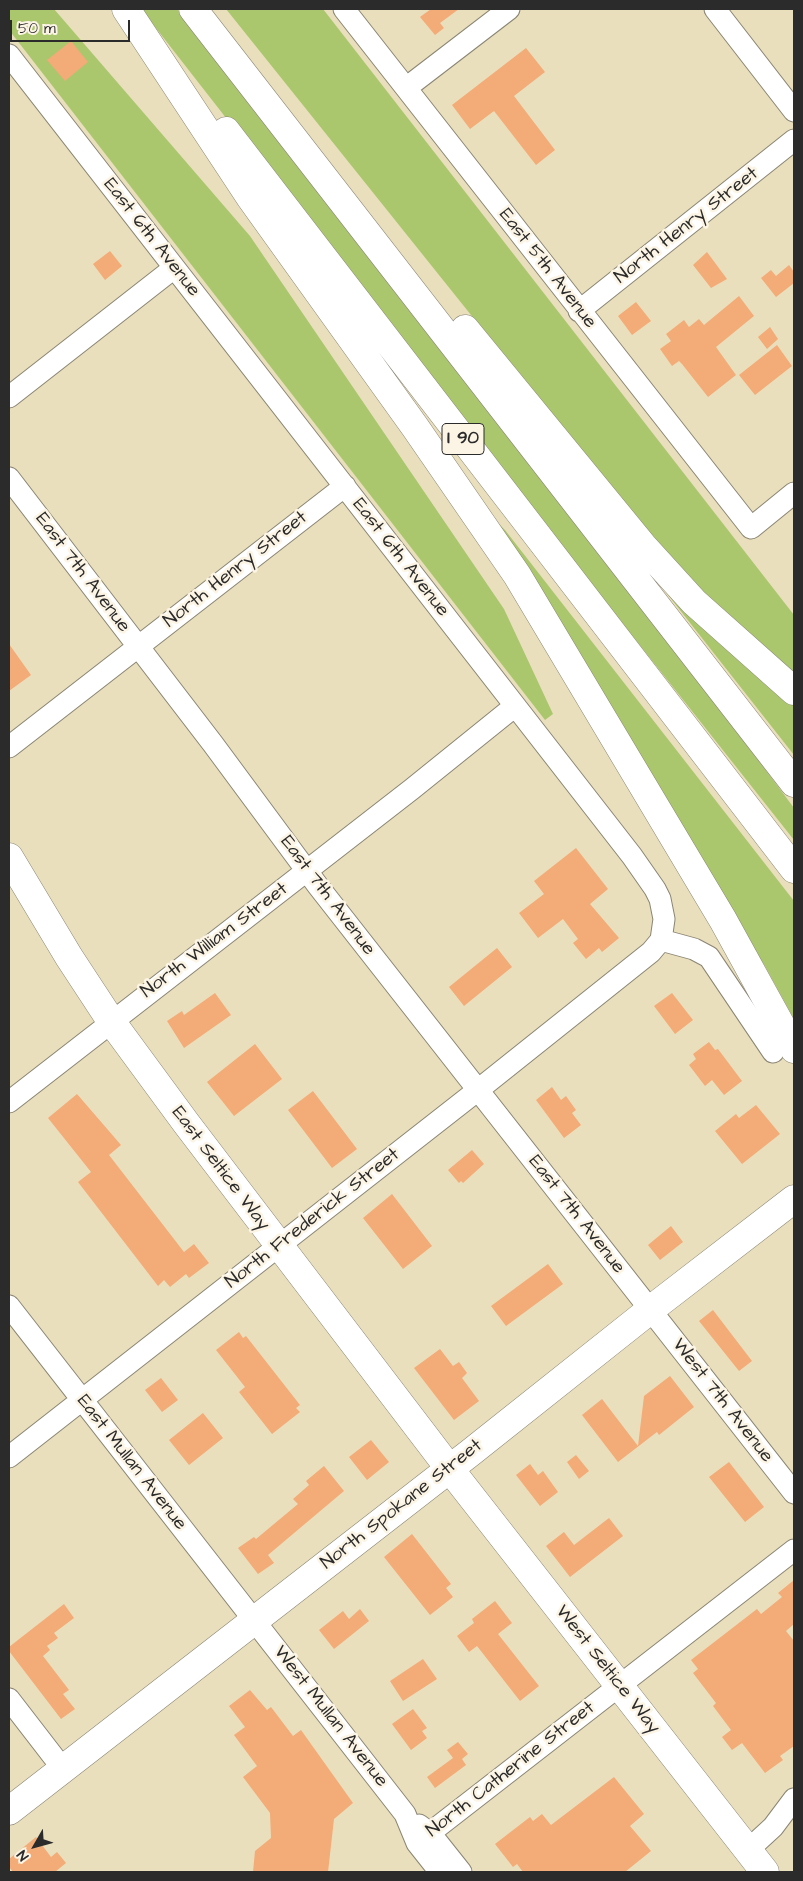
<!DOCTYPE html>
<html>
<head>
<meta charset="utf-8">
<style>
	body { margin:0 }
	#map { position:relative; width:803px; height:1881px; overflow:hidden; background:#eadfbc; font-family:"Architects Daughter",sans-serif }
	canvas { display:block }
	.frame { position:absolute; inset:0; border:10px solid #2b2b2b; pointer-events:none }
	.north { position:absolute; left:10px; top:1821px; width:50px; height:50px; -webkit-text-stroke:4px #fcf5e5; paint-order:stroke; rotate:232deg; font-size:14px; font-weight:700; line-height:20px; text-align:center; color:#2b2b2b }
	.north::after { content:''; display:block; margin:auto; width:18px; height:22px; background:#2b2b2b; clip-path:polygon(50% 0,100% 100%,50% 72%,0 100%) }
	.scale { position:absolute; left:10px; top:20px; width:120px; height:22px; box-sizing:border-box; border:2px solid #2b2b2b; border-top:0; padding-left:6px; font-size:15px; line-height:18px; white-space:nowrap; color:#2b2b2b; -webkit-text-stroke:4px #fcf5e5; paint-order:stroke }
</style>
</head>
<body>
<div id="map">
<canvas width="803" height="1881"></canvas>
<div class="frame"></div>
<div class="north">N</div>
<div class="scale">50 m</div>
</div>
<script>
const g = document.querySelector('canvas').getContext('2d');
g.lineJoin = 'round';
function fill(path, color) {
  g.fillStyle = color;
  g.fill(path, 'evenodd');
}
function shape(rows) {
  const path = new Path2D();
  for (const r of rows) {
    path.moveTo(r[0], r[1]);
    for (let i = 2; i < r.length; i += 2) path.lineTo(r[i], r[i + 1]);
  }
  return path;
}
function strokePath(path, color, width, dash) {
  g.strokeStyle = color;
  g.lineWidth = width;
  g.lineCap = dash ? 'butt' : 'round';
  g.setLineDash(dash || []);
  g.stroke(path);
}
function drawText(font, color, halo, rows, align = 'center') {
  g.font = font + ' "Architects Daughter",sans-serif';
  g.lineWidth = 5;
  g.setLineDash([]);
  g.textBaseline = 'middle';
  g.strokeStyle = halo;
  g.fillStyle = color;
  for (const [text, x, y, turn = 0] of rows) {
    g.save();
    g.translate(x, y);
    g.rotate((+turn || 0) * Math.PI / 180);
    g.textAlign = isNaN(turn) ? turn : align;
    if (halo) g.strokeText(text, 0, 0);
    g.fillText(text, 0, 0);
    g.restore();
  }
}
fill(shape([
	[9,9,54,9,250,236,504,609,553,714,545,720,9,30],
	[141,9,177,9,518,446,685,662,794,808,794,840,475,437],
	[226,9,323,9,794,615,794,678,763,651,631,521,471,315],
	[495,520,505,530,794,901,794,1019,765,966,674,823],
	[635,553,794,702,794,755]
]), '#aac76e');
fill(shape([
	[431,9,459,9,440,23,444,28,435,35,420,17],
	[71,41,88,62,65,81,47,60],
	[526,48,545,72,514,96,555,150,536,165,494,111,470,129,452,105],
	[110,251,122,266,105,280,93,264],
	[707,252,727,279,711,288,693,265],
	[789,265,794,272,794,283,776,297,761,278,771,270,776,276],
	[739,296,754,316,716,347,736,375,708,397,682,364,679,361,672,366,660,349,671,341,666,334,684,320,689,327,699,319,704,325],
	[636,302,651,321,632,335,618,316],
	[770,327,778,339,767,349,758,337],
	[777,345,792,366,755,395,739,375],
	[9,644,31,675,9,691],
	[576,848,608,889,590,904,619,938,602,952,599,948,586,959,573,943,578,939,563,919,538,938,519,913,544,894,534,881],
	[497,948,512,967,464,1006,449,987],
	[215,993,231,1015,184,1048,167,1021,182,1011,184,1015],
	[672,993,693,1020,675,1034,654,1006],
	[709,1042,715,1050,718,1049,742,1081,724,1095,712,1080,705,1086,689,1065,696,1059,693,1054],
	[255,1044,282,1079,234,1116,207,1082],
	[552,1087,561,1100,566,1096,576,1110,572,1113,581,1125,564,1138,536,1100],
	[313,1091,357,1149,332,1168,288,1110],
	[77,1094,121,1145,109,1155,184,1252,194,1244,209,1263,189,1278,186,1274,170,1287,164,1280,158,1286,78,1182,91,1172,48,1118],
	[756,1105,780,1134,742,1164,715,1131,736,1114,739,1118],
	[472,1150,484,1164,463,1183,461,1181,459,1183,448,1170],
	[392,1194,432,1246,403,1269,363,1218],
	[671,1226,683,1242,660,1260,648,1245],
	[548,1264,563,1284,506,1326,491,1306],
	[713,1310,752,1361,739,1371,699,1321],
	[239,1332,243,1338,246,1336,300,1405,296,1408,300,1412,272,1434,239,1392,245,1387,216,1350],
	[440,1349,453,1366,459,1362,467,1373,462,1378,479,1401,454,1420,414,1368],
	[670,1376,694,1407,659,1435,657,1432,618,1462,582,1415,602,1399,638,1446,644,1396],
	[161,1378,178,1400,162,1412,145,1390],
	[203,1413,223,1438,189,1465,169,1440],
	[371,1440,389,1462,367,1480,349,1457],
	[576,1455,589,1471,579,1479,567,1462],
	[729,1462,764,1507,745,1522,709,1477],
	[530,1464,538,1475,543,1471,558,1492,540,1506,516,1475],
	[324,1466,344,1491,268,1555,274,1563,258,1574,238,1548,254,1537,256,1539,298,1504,293,1499,309,1485,306,1481],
	[609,1518,623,1536,570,1577,546,1546,564,1532,574,1545],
	[412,1534,451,1584,446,1588,453,1597,430,1615,384,1557],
	[794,1580,794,1624,786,1631,794,1641,794,1746,780,1756,783,1760,765,1773,742,1743,732,1750,722,1737,731,1730,713,1706,716,1703,693,1673,698,1669,691,1660,757,1609,761,1614,782,1597,778,1593],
	[495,1601,512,1623,498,1634,539,1686,520,1701,477,1646,469,1652,457,1636,474,1623,472,1619],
	[64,1604,74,1618,54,1633,58,1638,47,1646,50,1650,43,1656,69,1690,63,1694,75,1709,61,1719,9,1651,9,1647],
	[360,1609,369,1621,334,1649,319,1630,343,1611,349,1619],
	[423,1659,437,1679,403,1701,390,1681],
	[250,1690,267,1710,271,1707,293,1736,301,1730,353,1803,334,1819,328,1872,253,1872,255,1851,271,1838,270,1813,243,1777,257,1766,234,1735,245,1727,229,1706],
	[413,1709,427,1728,422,1731,427,1738,411,1750,392,1724],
	[458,1742,468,1754,462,1759,466,1765,435,1788,427,1777,453,1758,447,1750],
	[614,1777,644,1814,630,1826,651,1851,625,1872,523,1872,517,1864,513,1867,495,1844,530,1817,533,1821,542,1814,551,1825],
	[36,1837,51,1857,57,1852,66,1863,55,1872,13,1872,9,1867,9,1859]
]), '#f3ab77');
const minor = shape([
	[344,9,751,528,794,493],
	[715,9,794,111],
	[9,55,632,856,655,889,660,899,664,919,661,940,651,952,478,1090,9,1457],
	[406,88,509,9],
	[579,311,794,140],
	[9,397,174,268],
	[9,478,213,744,318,886,794,1493],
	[9,747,345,486],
	[661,940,694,949,709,957,773,1052],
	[9,1102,412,789,515,706],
	[9,1306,405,1814,417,1843,440,1872],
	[9,1699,63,1769],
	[419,1825,430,1833,461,1872],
	[417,1843,794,1550],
	[748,1850,773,1827,794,1799]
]);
const major = shape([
	[9,857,69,957,111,1021,186,1123,449,1468,765,1872],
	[9,1811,470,1453,650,1310,794,1199]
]);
const highway = shape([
	[126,9,250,197,415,427,517,575,723,920,794,1049],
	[193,9,794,783],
	[226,131,794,869],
	[465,329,643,546,694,602,794,691]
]);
strokePath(minor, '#8a8574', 23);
strokePath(major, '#8a8574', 29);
strokePath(highway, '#8a8574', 29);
strokePath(minor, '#fff', 21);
strokePath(major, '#fff', 28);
strokePath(highway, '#fff', 28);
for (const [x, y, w] of [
	[463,439,42]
]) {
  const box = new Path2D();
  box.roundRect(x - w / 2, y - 15.5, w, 31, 4);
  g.fillStyle = '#fcf5e5';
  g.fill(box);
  strokePath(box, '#2b2b2b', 1);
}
drawText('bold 18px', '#2b2b2b', null, [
	["I 90",463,439]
]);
drawText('19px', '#2b2b2b', '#fcf5e5', [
	["North Henry Street",687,226,-38],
	["East 6th Avenue",151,238,52],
	["East 5th Avenue",547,269,52],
	["East 6th Avenue",400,558,52],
	["North Henry Street",236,570,-38],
	["East 7th Avenue",82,573,53],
	["East 7th Avenue",327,896,53],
	["North William Street",215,941,-37],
	["East Seltice Way",220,1169,53],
	["East 7th Avenue",576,1215,52],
	["North Frederick Street",313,1219,-38],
	["West 7th Avenue",722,1401,52],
	["East Mullan Avenue",131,1463,52],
	["North Spokane Street",402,1505,-38],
	["West Seltice Way",607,1670,52],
	["West Mullan Avenue",330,1717,52],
	["North Catherine Street",511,1770,-38]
]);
</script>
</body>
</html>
